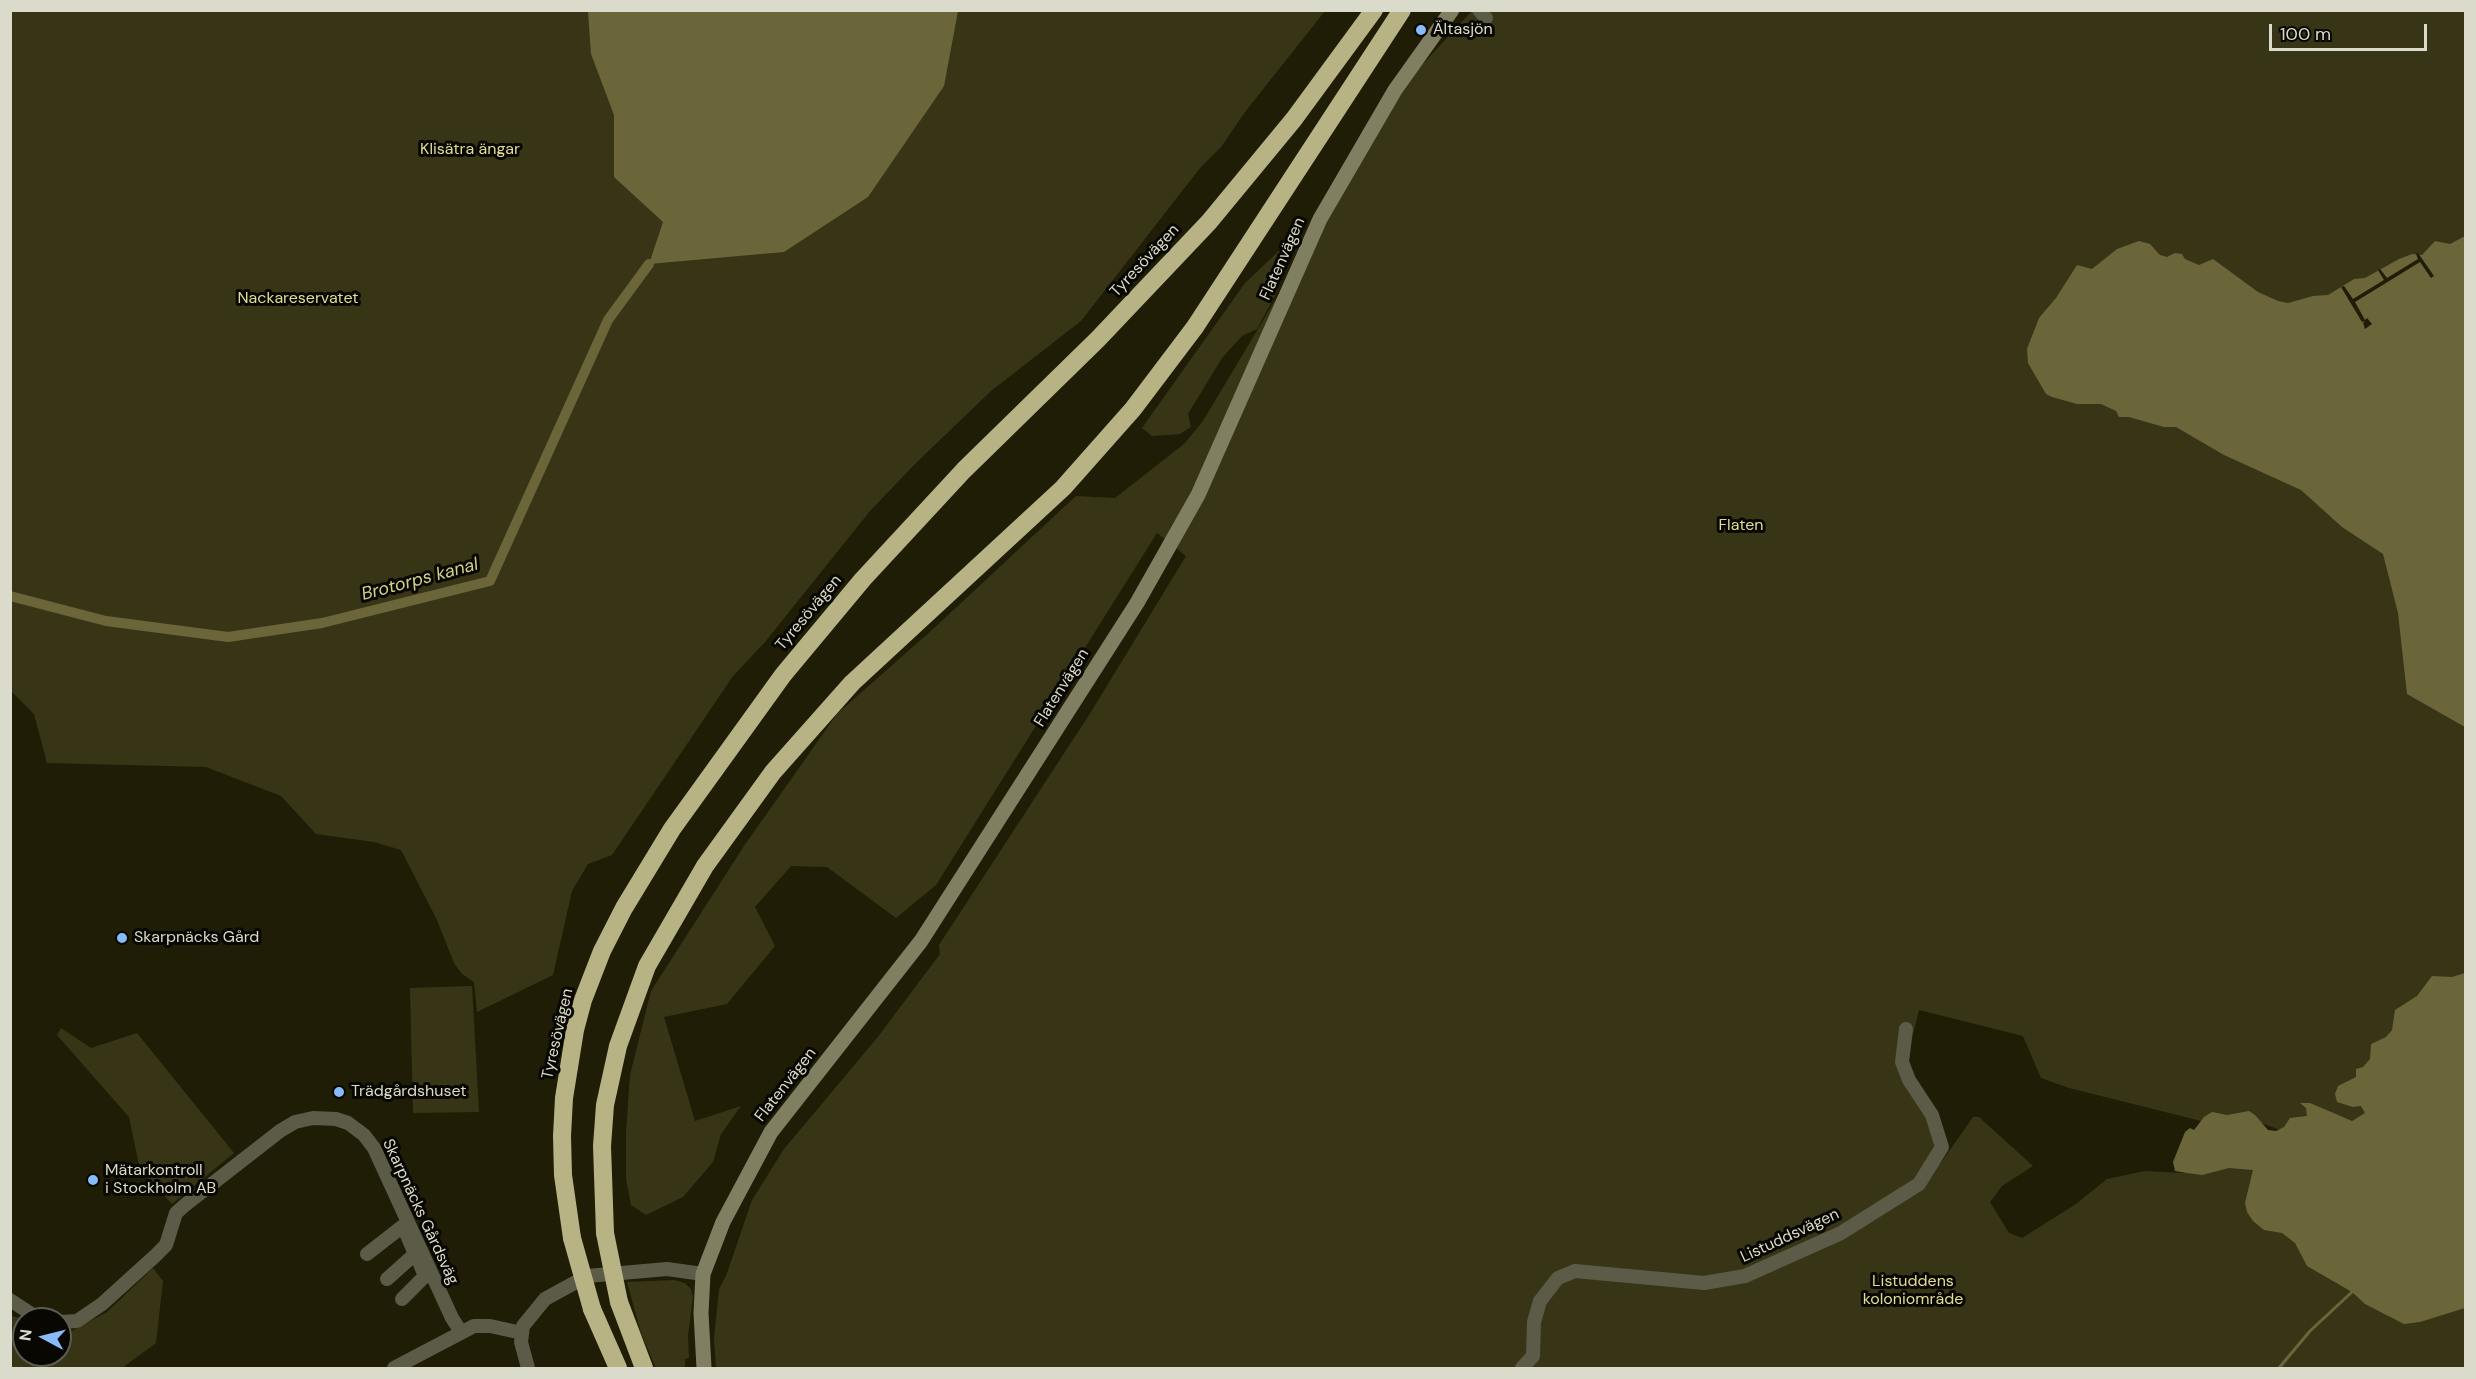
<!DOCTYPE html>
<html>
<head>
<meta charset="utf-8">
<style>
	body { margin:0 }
	#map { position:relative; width:2476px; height:1379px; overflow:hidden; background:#1f1d05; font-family:"DM Sans",sans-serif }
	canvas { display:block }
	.frame { position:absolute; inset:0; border:12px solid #dbdbcc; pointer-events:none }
	.north { position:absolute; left:12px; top:1307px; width:60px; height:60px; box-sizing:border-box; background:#080701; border:2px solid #5c5c52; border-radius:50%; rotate:277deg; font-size:16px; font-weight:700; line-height:24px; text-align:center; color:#dbdbcc }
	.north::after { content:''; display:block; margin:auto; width:21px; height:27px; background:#87bbfb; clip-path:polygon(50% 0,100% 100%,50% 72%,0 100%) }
	.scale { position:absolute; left:2269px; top:24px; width:158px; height:27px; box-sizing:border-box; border:3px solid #dbdbcc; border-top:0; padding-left:8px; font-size:18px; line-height:21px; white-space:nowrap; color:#dbdbcc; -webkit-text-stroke:4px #080701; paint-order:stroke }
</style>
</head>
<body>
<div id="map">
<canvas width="2476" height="1379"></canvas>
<div class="frame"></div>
<div class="north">N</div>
<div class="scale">100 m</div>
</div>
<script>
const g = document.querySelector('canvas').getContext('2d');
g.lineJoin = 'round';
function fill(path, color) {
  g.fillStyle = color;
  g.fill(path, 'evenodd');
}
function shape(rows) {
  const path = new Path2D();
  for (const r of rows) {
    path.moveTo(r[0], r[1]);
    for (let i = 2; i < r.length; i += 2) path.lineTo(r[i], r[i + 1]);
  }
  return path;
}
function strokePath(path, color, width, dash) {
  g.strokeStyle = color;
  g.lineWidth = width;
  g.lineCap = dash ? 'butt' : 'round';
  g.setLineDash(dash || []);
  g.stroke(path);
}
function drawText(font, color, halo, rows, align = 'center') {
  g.font = font + ' "DM Sans",sans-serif';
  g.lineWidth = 6;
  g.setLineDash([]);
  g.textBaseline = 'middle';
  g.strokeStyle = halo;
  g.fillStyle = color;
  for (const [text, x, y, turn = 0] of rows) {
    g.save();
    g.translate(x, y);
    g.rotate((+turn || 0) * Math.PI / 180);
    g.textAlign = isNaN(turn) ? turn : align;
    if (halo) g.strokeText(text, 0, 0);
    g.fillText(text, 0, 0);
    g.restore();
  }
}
fill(shape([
	[10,11,1325,11,1245,112,1221,147,1200,168,1081,321,991,391,916,463,870,511,765,642,733,676,612,855,588,864,572,891,553,975,477,1012,474,982,462,974,454,963,437,920,401,850,374,842,316,834,281,796,206,767,47,763,34,714,11,691],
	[1472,11,2465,11,2465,1368,716,1368,714,1339,719,1289,726,1276,752,1200,784,1149,877,1038,940,954,939,945,1091,712,1186,556,1157,533,936,885,896,918,827,867,791,866,755,907,775,946,727,1004,664,1017,695,1121,741,1106,721,1134,713,1162,683,1197,646,1215,631,1205,626,1179,626,1132,630,1075,651,991,744,846,837,714,933,629,1076,496,1115,498,1184,444,1203,421,1405,83],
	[1919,1010,2023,1036,2041,1078,2069,1088,2201,1121,2242,1116,2280,1130,2275,1159,2181,1173,2145,1171,2107,1179,2076,1204,2022,1238,2009,1233,1990,1202,2002,1186,2033,1166,1979,1117,1973,1117,1940,1164,1947,1140,1906,1062],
	[1284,246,1290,248,1278,290,1257,329,1242,336,1222,358,1188,414,1191,427,1180,434,1152,436,1142,428,1245,283],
	[472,986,479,1112,413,1113,410,988],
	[61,1028,91,1048,137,1033,234,1153,172,1204,140,1170,129,1117,57,1035],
	[153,1268,163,1281,156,1343,122,1368,11,1368,10,1315,24,1320,24,1355,60,1355,60,1332,66,1334,107,1312],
	[674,1280,685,1283,691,1289,693,1297,688,1335,689,1358,685,1359,685,1367,689,1368,656,1368,641,1333,627,1282]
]), '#383517');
fill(shape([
	[588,11,588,10,958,11,944,86,868,197,784,252,649,264,663,222,614,177,614,115,591,54],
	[2465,236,2465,727,2407,694,2398,613,2383,554,2342,527,2301,490,2224,455,2176,427,2164,427,2129,417,2119,417,2116,411,2101,404,2077,404,2052,397,2046,394,2028,363,2027,349,2039,318,2056,298,2077,265,2092,269,2117,249,2139,241,2150,244,2160,255,2167,257,2175,253,2182,254,2185,259,2199,265,2213,259,2258,292,2278,301,2288,303,2313,296,2328,295,2354,279,2365,278,2399,259,2412,254,2422,255,2435,241,2450,244],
	[2465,973,2465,1308,2420,1322,2404,1324,2365,1304,2352,1292,2307,1266,2295,1243,2282,1233,2264,1230,2253,1221,2247,1212,2245,1203,2253,1170,2229,1168,2202,1175,2187,1173,2175,1171,2173,1162,2185,1132,2190,1128,2194,1130,2204,1117,2212,1112,2227,1115,2249,1111,2255,1115,2268,1130,2276,1131,2284,1127,2290,1118,2307,1116,2306,1108,2300,1103,2310,1103,2352,1121,2365,1113,2361,1106,2353,1107,2337,1102,2335,1094,2338,1086,2356,1077,2356,1069,2363,1067,2370,1059,2371,1044,2386,1037,2392,1030,2395,1010,2417,996,2432,976,2452,977]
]), '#6a6639');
fill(shape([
	[2418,253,2434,276,2431,278,2420,262,2355,302,2365,320,2367,318,2372,324,2365,329,2363,323,2365,321,2362,322,2341,287,2344,286,2353,299,2384,280,2378,270,2380,269,2387,278,2418,259,2416,254]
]), '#1f1d05');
strokePath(shape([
	[2279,1368,2310,1331,2352,1292]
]), '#6a6639', 3);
strokePath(shape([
	[10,596,106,621,228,637,322,623,490,581,608,320,649,264]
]), '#6a6639', 10);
strokePath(shape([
	[1479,10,1486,18],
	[367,1254,403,1226,415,1254,387,1279],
	[402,1299,425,1276,420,1264],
	[10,1300,33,1315,46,1319],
	[60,1322,77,1321,102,1304,155,1256,166,1245,176,1213,185,1205,280,1131,295,1122,313,1118,336,1119,348,1123,364,1135,374,1148,452,1318,461,1332],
	[394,1368,474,1326,490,1326,522,1333],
	[528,1368,521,1342,523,1326,545,1299,587,1276,667,1269,703,1274],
	[1522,1368,1533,1356,1534,1322,1540,1301,1558,1278,1575,1271,1704,1283,1745,1276,1841,1233,1919,1184,1942,1147,1932,1115,1909,1080,1902,1062,1906,1029]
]), '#5c5b48', 14);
strokePath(shape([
	[704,1368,701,1313,703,1274,723,1222,771,1132,921,941,1137,603,1198,495,1320,219,1395,90,1452,10]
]), '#817f61', 15);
strokePath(shape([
	[605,1233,602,1146,605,1105,618,1046,647,966,705,866,773,772,852,683,1063,488,1133,409,1195,327,1402,10],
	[572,1238,563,1175,562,1136,564,1098,575,1030,583,1000,602,951,624,908,672,829,783,675,863,579,964,470,1098,339,1209,222,1294,119,1374,10],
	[619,1302,644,1368],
	[592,1309,618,1368]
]), '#b7b384', 18);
strokePath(shape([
	[605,1233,619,1302],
	[572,1238,592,1309]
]), '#b7b384', 18);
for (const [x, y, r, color] of [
	[1421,30,6,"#87bbfb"],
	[122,938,6,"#87bbfb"],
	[339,1092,6,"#87bbfb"],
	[93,1180,6,"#87bbfb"]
]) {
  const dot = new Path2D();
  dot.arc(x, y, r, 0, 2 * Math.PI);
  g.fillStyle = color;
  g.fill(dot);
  strokePath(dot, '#080701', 2);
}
drawText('16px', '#dbdbcc', '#080701', [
	["Ältasjön",1433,30],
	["Skarpnäcks Gård",134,938],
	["Trädgårdshuset",351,1092],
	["Mätarkontroll",105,1171],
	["i Stockholm AB",105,1189]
], 'left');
drawText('16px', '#e2dd93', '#080701', [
	["Klisätra ängar",470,150],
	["Nackareservatet",298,299],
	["Flaten",1741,526],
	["Listuddens",1913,1282],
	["koloniområde",1913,1300]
]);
drawText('16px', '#dbdbcc', '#080701', [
	["Flatenvägen",1283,259,-66],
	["Tyresövägen",1145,261,-47],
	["Tyresövägen",809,613,-50],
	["Flatenvägen",1062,688,-58],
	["Tyresövägen",558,1034,-77],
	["Flatenvägen",786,1085,-52],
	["Skarpnäcks Gårdsväg",420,1212,65],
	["Listuddsvägen",1790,1236,-25]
]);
drawText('italic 18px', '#d5d086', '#080701', [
	["Brotorps kanal",420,580,-15]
]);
</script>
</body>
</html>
